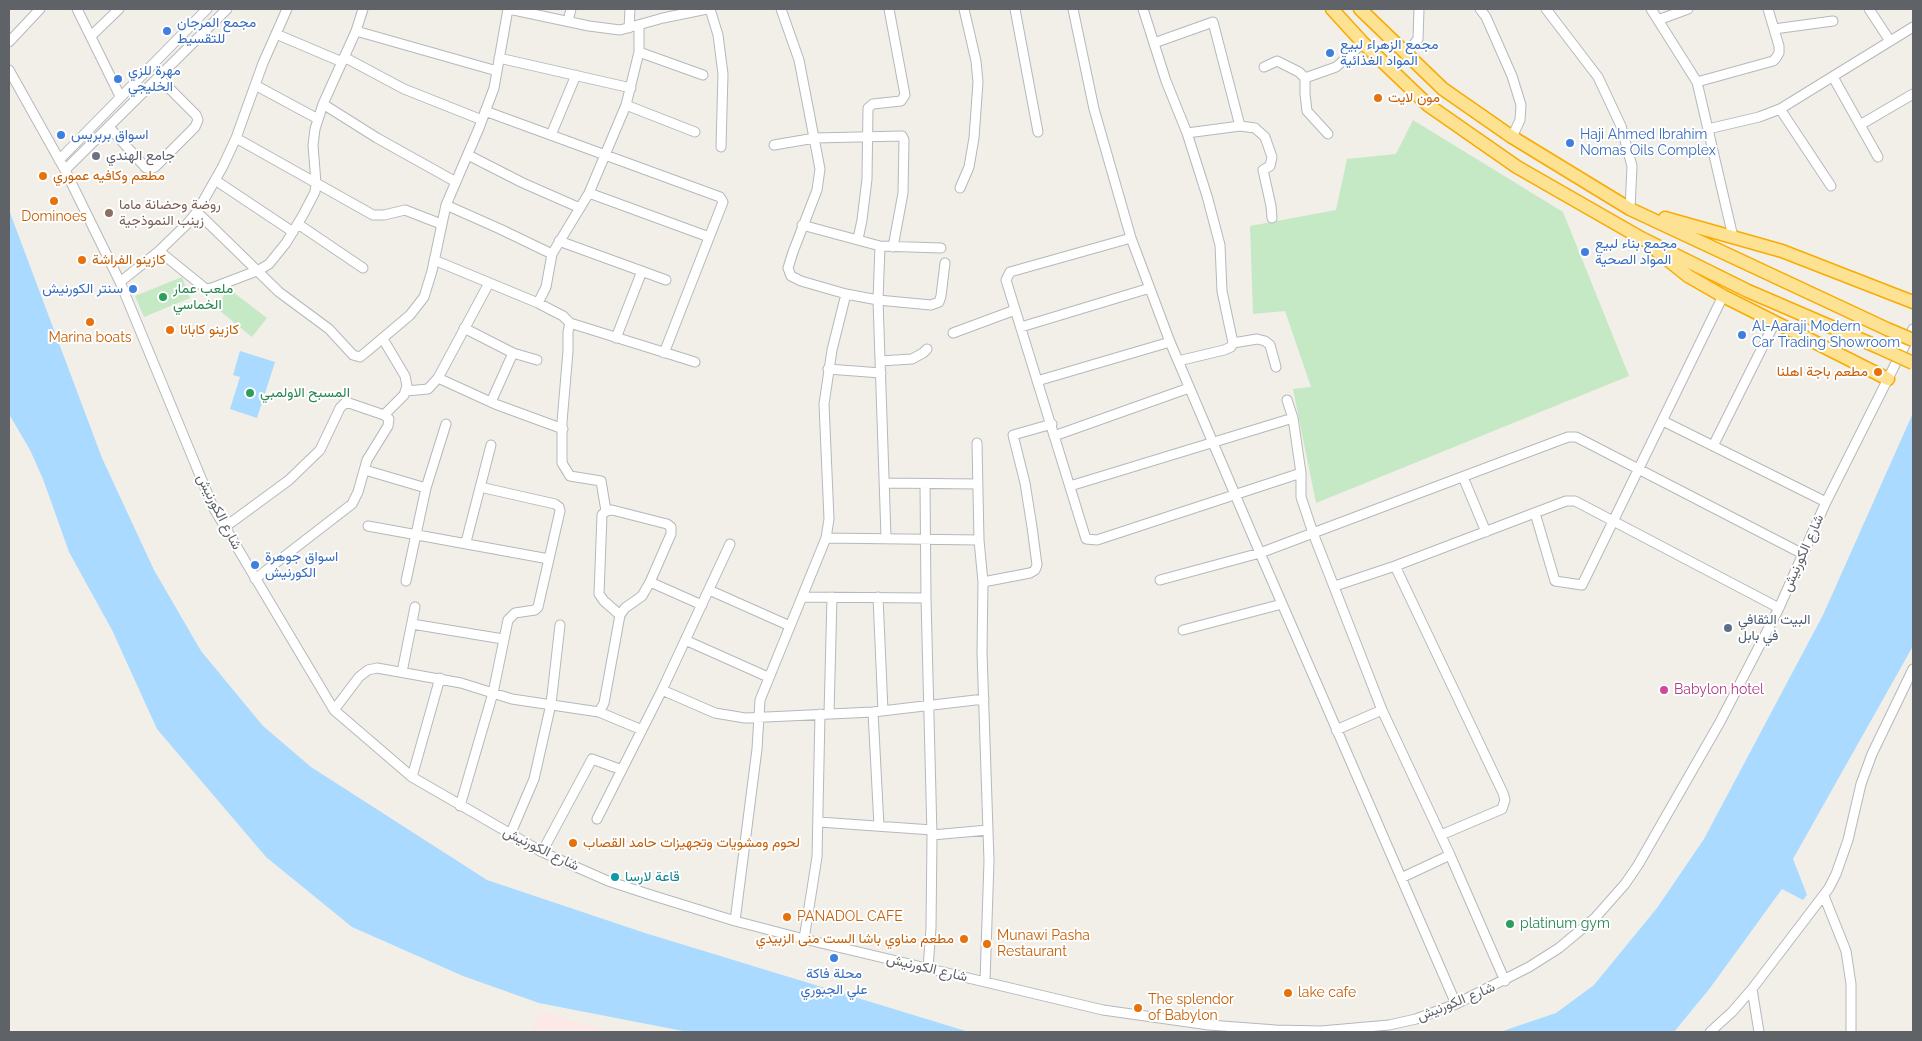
<!DOCTYPE html>
<html>
<head>
<meta charset="utf-8">
<style>
	body { margin:0 }
	#map { position:relative; width:1922px; height:1041px; overflow:hidden; background:#f1efe8; font-family:Raleway,sans-serif }
	canvas { display:block }
	.frame { position:absolute; inset:0; border:10px solid #5f6368; pointer-events:none }
</style>
</head>
<body>
<div id="map">
<canvas width="1922" height="1041"></canvas>
<div class="frame"></div>
</div>
<script>
const g = document.querySelector('canvas').getContext('2d');
g.lineJoin = 'round';
function fill(path, color) {
  g.fillStyle = color;
  g.fill(path, 'evenodd');
}
function shape(rows) {
  const path = new Path2D();
  for (const r of rows) {
    path.moveTo(r[0], r[1]);
    for (let i = 2; i < r.length; i += 2) path.lineTo(r[i], r[i + 1]);
  }
  return path;
}
function strokePath(path, color, width, dash) {
  g.strokeStyle = color;
  g.lineWidth = width;
  g.lineCap = dash ? 'butt' : 'round';
  g.setLineDash(dash || []);
  g.stroke(path);
}
function drawText(font, color, halo, rows, align = 'center') {
  g.font = font + ' Raleway,Vazirmatn,sans-serif';
  g.lineWidth = 4;
  g.setLineDash([]);
  g.textBaseline = 'middle';
  g.strokeStyle = halo;
  g.fillStyle = color;
  for (const [text, x, y, turn = 0] of rows) {
    g.save();
    g.translate(x, y);
    g.rotate((+turn || 0) * Math.PI / 180);
    g.textAlign = isNaN(turn) ? turn : align;
    if (halo) g.strokeText(text, 0, 0);
    g.fillText(text, 0, 0);
    g.restore();
  }
}
fill(shape([
	[540,1011,614,1032,531,1032]
]), '#fce8e6');
fill(shape([
	[1413,120,1563,212,1629,376,1316,503,1293,389,1311,387,1285,311,1253,314,1250,226,1336,210,1347,159,1396,154],
	[182,277,190,298,144,317,135,296],
	[229,289,267,318,252,337,215,307]
]), '#c5e8c5');
fill(shape([
	[9,210,102,458,154,570,201,651,263,726,311,767,487,880,645,933,969,1032,688,1032,539,1003,463,976,352,927,266,857,157,729,112,630,69,552,43,479,30,450,9,414],
	[240,351,275,362,257,418,230,409,240,377,233,375],
	[1913,413,1913,646,1793,859,1807,895,1803,900,1782,889,1710,988,1674,1032,1500,1032,1556,1013,1594,985,1657,908,1704,839,1823,615]
]), '#aadaff');
const minor = shape([
	[77,9,120,96],
	[509,9,589,26,620,30,663,18,707,9],
	[710,9,718,35,723,74,721,147],
	[781,9,799,60,820,169,817,190,793,252,788,268,791,276,801,281,846,294,878,300,931,305,939,302,941,296,945,263],
	[1015,9,1038,132],
	[1073,9,1094,109,1131,238,1170,342,1260,553,1456,1004],
	[1143,9,1166,81,1187,133,1207,196,1220,245,1222,291,1233,343,1231,347,1224,350,1178,361],
	[1480,9,1486,17,1512,76,1521,105,1520,120,1512,137],
	[1546,9,1598,77,1621,126,1632,166,1630,209],
	[1651,9,1697,82,1733,237],
	[1869,9,1890,41],
	[1658,20,1688,9],
	[568,21,571,9],
	[629,28,630,9],
	[1774,29,1833,21],
	[356,31,497,71],
	[276,34,342,62],
	[91,36,119,9],
	[9,42,40,9],
	[1154,43,1213,22,1240,126],
	[639,52,703,75],
	[1406,54,1418,39,1419,9],
	[344,57,404,89,482,120],
	[499,58,631,88],
	[1264,67,1277,61,1299,72,1305,78,1305,94,1307,111,1328,134],
	[9,70,65,170,120,282,213,507,334,710,412,777,542,852,608,881,651,895,735,921,804,939,1103,1010,1209,1025,1276,1030,1321,1031,1389,1025,1416,1019,1456,1004,1529,967,1559,948,1595,918,1625,884,1638,865,1720,722,1779,608,1826,502,1913,329],
	[1833,77,1878,157],
	[1305,78,1336,67,1363,43],
	[1697,82,1773,61,1776,58,1779,53,1779,46,1768,9],
	[255,85,318,119],
	[323,104,377,138,456,182],
	[626,105,695,132],
	[1780,109,1831,186],
	[485,111,720,197,723,202,721,207,664,353],
	[1860,125,1913,94],
	[109,127,146,168,150,169,155,167,195,127,198,120,196,115,159,78],
	[1708,129,1759,117,1780,109,1913,27],
	[1187,133,1240,126,1255,128,1265,137,1272,157,1270,166,1263,170,1271,206,1272,218],
	[551,135,576,75],
	[236,138,373,215,384,215,405,210,441,224],
	[774,145,815,138,902,136,904,140,903,193,893,247],
	[468,155,523,183,580,208],
	[59,160,207,9],
	[65,170,227,9],
	[215,180,293,232],
	[960,188,969,167,974,138,978,82,976,61,964,9],
	[589,193,709,237],
	[446,205,500,229,552,254],
	[197,212,279,292,329,329,353,355,360,357,365,353,410,315,424,297,432,271,446,205,479,128,494,88,508,9],
	[298,224,363,268],
	[802,225,880,246,941,248],
	[1131,238,1010,272,1006,280,1086,539,1097,540,1301,473],
	[858,239,862,220,867,179,868,108,873,104,901,101,905,95,889,9],
	[559,241,666,280],
	[880,246,878,300,886,537],
	[159,251,206,289,212,288,259,270,269,264,286,243,303,215,315,192,316,183,313,145,315,129,323,104,356,31,363,9],
	[434,260,538,303,563,316,570,323,568,332,568,351,562,422,562,463,570,476,601,481,606,511],
	[120,282,159,251,187,224,197,212,223,166,236,138,263,63,287,9],
	[538,303,546,287,552,254,589,193,626,105,639,52,639,25],
	[570,323,695,362],
	[1021,327,1150,288],
	[464,328,513,353,537,360],
	[953,333,1015,310],
	[616,338,642,271],
	[383,339,405,376,407,386,404,395,384,415],
	[1233,343,1257,339,1265,341,1270,345,1276,367],
	[880,361,912,359,923,353,927,349],
	[828,369,881,373],
	[438,378,495,404,563,429],
	[1037,381,1170,342],
	[406,391,428,389,438,378,489,283],
	[1287,400,1293,418,1301,473,1301,497,1313,533,1382,710,1450,855,1505,981],
	[491,402,513,353],
	[1663,421,1826,502],
	[1054,436,1189,388],
	[977,443,979,540,983,582,982,652,989,861,985,981],
	[1713,446,1775,322],
	[365,470,426,488],
	[1463,477,1486,532],
	[884,483,977,484],
	[925,484,926,598,932,835,931,928,928,968],
	[1070,486,1293,418],
	[1535,513,1555,581,1582,585,1723,296],
	[368,526,549,559],
	[225,527,289,480,320,450,340,408,346,402,384,415,389,419,388,426,367,460,358,492,352,504,255,579],
	[826,538,979,540],
	[466,542,491,445],
	[1395,566,1503,793,1505,800,1502,809,1441,835],
	[1160,580,1260,553,1568,437,1576,437,1586,442,1803,554],
	[406,581,426,488,446,424],
	[650,582,702,605],
	[983,582,1030,573,1035,570,1037,565,1032,527,1025,483,1013,435,1052,424],
	[1335,586,1395,566,1566,501,1575,501,1779,608],
	[709,590,790,626],
	[803,597,926,598],
	[878,597,883,711],
	[412,624,503,639],
	[1183,630,1282,604],
	[685,640,768,677],
	[402,672,415,607],
	[662,690,715,713,745,718,873,712,984,699],
	[334,710,359,677,368,670,377,668,461,683,512,699,599,712,604,703,620,615,625,608,642,596,650,582,671,534,671,527,667,524,612,510,606,511,602,515,599,594,604,601,620,615],
	[599,712,642,730],
	[873,712,879,826],
	[829,714,832,597],
	[1336,730,1382,710],
	[412,777,440,678],
	[460,806,493,693,508,620,515,613,535,610,538,607,560,511,559,507,555,504,480,487],
	[597,819,662,690,730,544],
	[819,822,932,830],
	[510,835,534,779,551,704,560,625],
	[932,835,988,830],
	[542,852,592,759,622,770],
	[1401,878,1450,855],
	[1824,896,1846,951,1851,984,1851,1032],
	[735,921,757,749,760,700,826,538,829,519,824,404,832,350,846,294],
	[804,939,817,857,820,714],
	[1752,989,1759,1032],
	[1710,1032,1732,1012,1752,989,1829,888,1836,874,1848,840,1861,784,1872,754,1913,669]
]);
const highway = shape([
	[1332,9,1363,43,1428,105,1517,167,1641,238,1748,291,1878,347],
	[1360,9,1443,89,1512,137,1630,209,1887,329],
	[1665,218,1782,251,1913,302],
	[1658,252,1688,276,1723,296,1888,379]
]);
strokePath(minor, '#b5b8bc', 11);
strokePath(highway, '#f9ab00', 15);
strokePath(minor, '#fff', 9);
strokePath(highway, '#fde293', 12);
const highwayBridge = shape([
	[1887,329,1913,340],
	[1878,347,1913,363]
]);
strokePath(highwayBridge, '#f9ab00', 15, []);
strokePath(highwayBridge, '#fde293', 12);
for (const [x, y, r, color] of [
	[167,31,5,"#3f7fe0"],
	[1330,53,5,"#3f7fe0"],
	[118,79,5,"#3f7fe0"],
	[1378,98,5,"#e8710a"],
	[61,135,5,"#3f7fe0"],
	[1570,143,5,"#3f7fe0"],
	[96,156,5,"#6b7280"],
	[43,176,5,"#e8710a"],
	[54,201,5,"#e8710a"],
	[109,213,5,"#8d6e63"],
	[1585,252,5,"#3f7fe0"],
	[82,260,5,"#e8710a"],
	[133,289,5,"#3f7fe0"],
	[163,297,5,"#2e9e5b"],
	[90,322,5,"#e8710a"],
	[170,330,5,"#e8710a"],
	[1742,335,5,"#3f7fe0"],
	[1878,372,5,"#e8710a"],
	[250,393,5,"#2e9e5b"],
	[255,565,5,"#3f7fe0"],
	[1728,628,5,"#5c6f8a"],
	[1664,690,5,"#d1479c"],
	[573,843,5,"#e8710a"],
	[615,877,5,"#0f9aa8"],
	[787,917,5,"#e8710a"],
	[1510,924,5,"#2e9e5b"],
	[964,939,5,"#e8710a"],
	[987,944,5,"#e8710a"],
	[834,958,5,"#3f7fe0"],
	[1288,993,5,"#e8710a"],
	[1138,1008,5,"#e8710a"]
]) {
  const dot = new Path2D();
  dot.arc(x, y, r, 0, 2 * Math.PI);
  g.fillStyle = color;
  g.fill(dot);
  strokePath(dot, '#fff', 2);
}
drawText('14px', '#366cbe', '#fff', [
	["مجمع المرجان",177,23],
	["للتقسيط",177,39],
	["مجمع الزهراء لبيع",1340,45],
	["المواد الغذائية",1340,61],
	["مهرة للزي",128,71],
	["الخليجي",128,87],
	["اسواق بربريس",71,135],
	["Haji Ahmed Ibrahim",1580,135],
	["Nomas Oils Complex",1580,151],
	["مجمع بناء لبيع",1595,244],
	["المواد الصحية",1595,260],
	["سنتر الكورنيش",123,289,"right"],
	["Al-Aaraji Modern",1752,327],
	["Car Trading Showroom",1752,343],
	["اسواق جوهرة",265,557],
	["الكورنيش",265,573],
	["محلة فاكة",834,974,"center"],
	["علي الجبوري",834,990,"center"]
], 'left');
drawText('14px', '#c56008', '#fff', [
	["مون لايت",1388,98],
	["مطعم وكافيه عموري",53,176],
	["Dominoes",54,217,"center"],
	["كازينو الفراشة",92,260],
	["كازينو كابانا",180,330],
	["Marina boats",90,338,"center"],
	["مطعم باجة اهلنا",1868,372,"right"],
	["لحوم ومشويات وتجهيزات حامد القصاب",583,843],
	["PANADOL CAFE",797,917],
	["Munawi Pasha",997,936],
	["Restaurant",997,952],
	["مطعم مناوي باشا الست منى الزبيدي",954,939,"right"],
	["lake cafe",1298,993],
	["The splendor",1148,1000],
	["of Babylon",1148,1016]
], 'left');
drawText('14px', '#5b616d', '#fff', [
	["جامع الهندي",106,156]
], 'left');
drawText('14px', '#785e54', '#fff', [
	["روضة وحضانة ماما",119,205],
	["زينب النموذجية",119,221]
], 'left');
drawText('14px', '#27864d', '#fff', [
	["ملعب عمار",173,289],
	["الخماسي",173,305],
	["المسبح الاولمبي",260,393],
	["platinum gym",1520,924]
], 'left');
drawText('14px', '#5f6368', '#fff', [
	["شارع الكورنيش",219,512,63],
	["شارع الكورنيش",1803,553,-66],
	["شارع الكورنيش",541,849,26],
	["شارع الكورنيش",927,968,13],
	["شارع الكورنيش",1456,1002,-22]
]);
drawText('14px', '#4e5e75', '#fff', [
	["البيت الثقافي",1738,620],
	["في بابل",1738,636]
], 'left');
drawText('14px', '#b23c85', '#fff', [
	["Babylon hotel",1674,690]
], 'left');
drawText('14px', '#0d838f', '#fff', [
	["قاعة لارسا",625,877]
], 'left');
</script>
</body>
</html>
